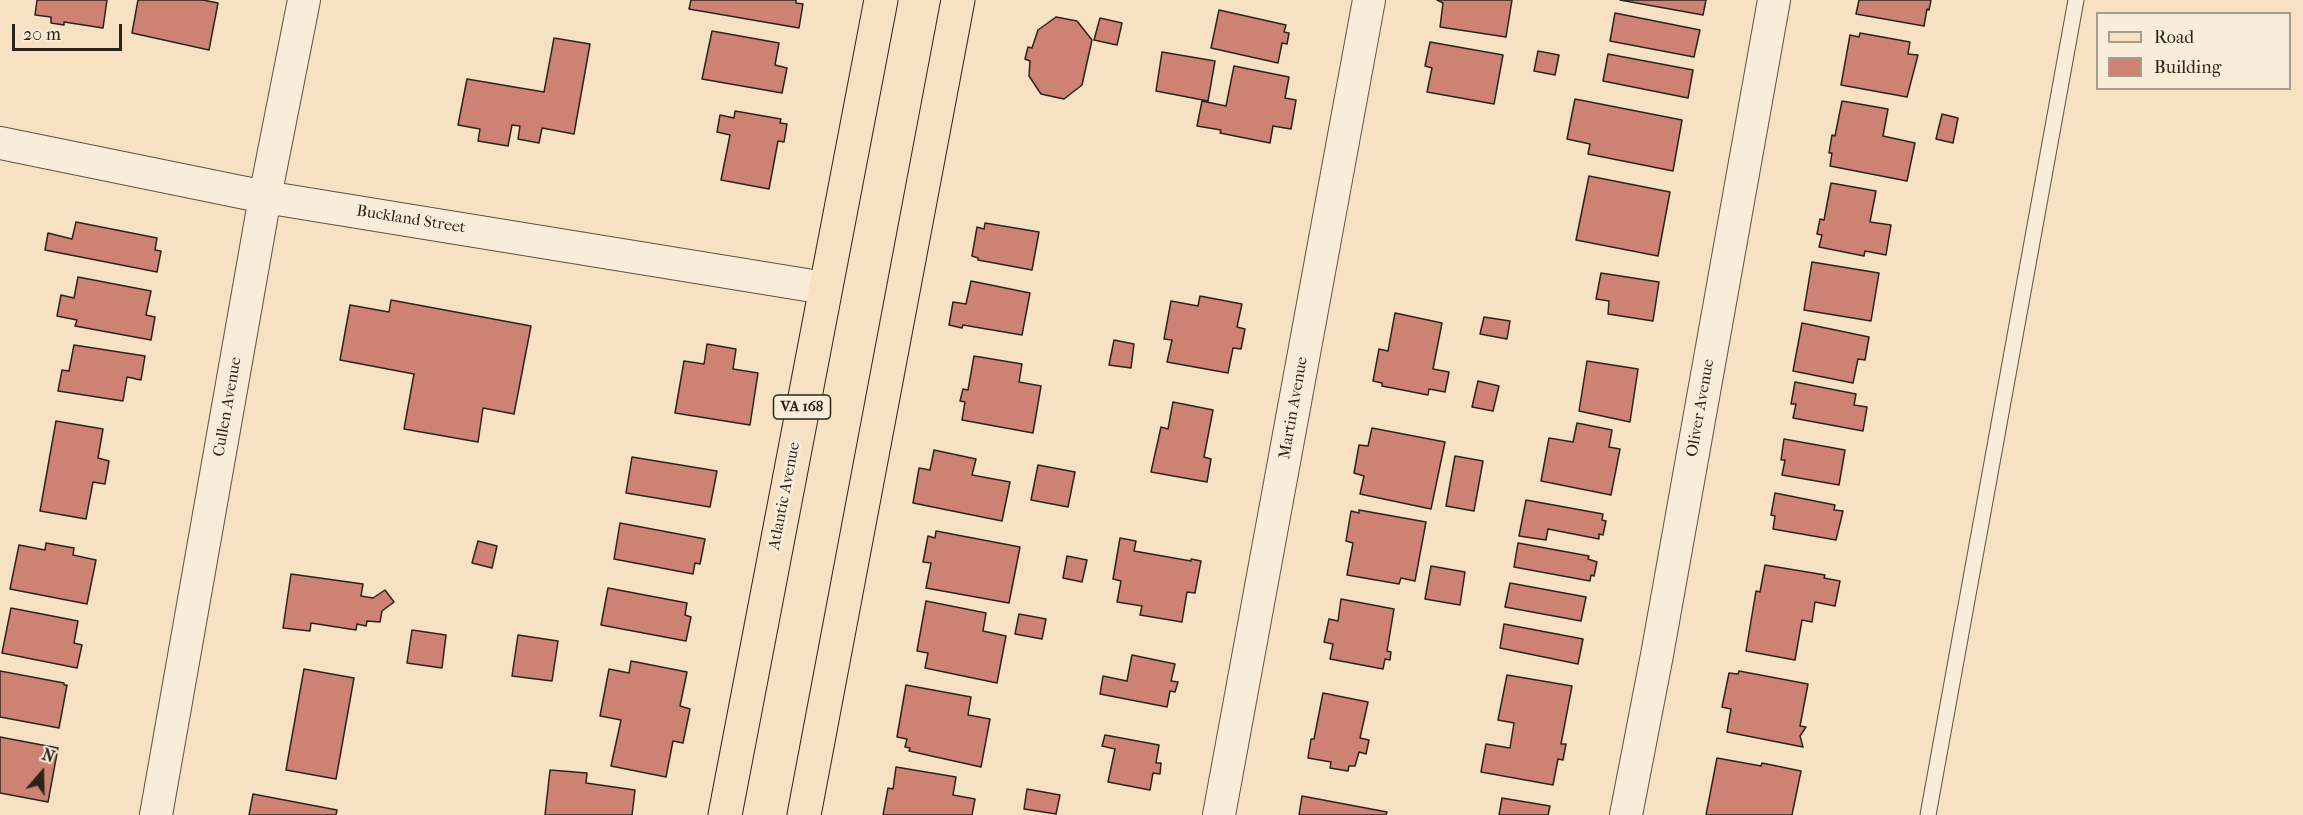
<!DOCTYPE html>
<html>
<head>
<meta charset="utf-8">
<style>
	body { margin:0 }
	#map { position:relative; width:2303px; height:815px; overflow:hidden; background:#f6e1c3; font-family:"IM FELL French Canon",serif }
	canvas { display:block }
	.legend { position:absolute; left:2096px; top:12px; width:195px; height:78px; box-sizing:border-box; background:#f9ecd8; border:2px solid #a79c8c; margin:0; padding:8px 10px; list-style:none; font-size:18px; color:#2b241a }
	.legend li { display:flex; align-items:center; gap:12px; height:30px }
	.legend b { width:30px; border:2px solid #a79c8c }
	.north { position:absolute; left:12px; top:743px; width:60px; height:60px; -webkit-text-stroke:4px #f9ecd8; paint-order:stroke; rotate:20deg; font-size:16px; font-weight:700; line-height:24px; text-align:center; color:#2b241a }
	.north::after { content:''; display:block; margin:auto; width:21px; height:27px; background:#2b241a; clip-path:polygon(50% 0,100% 100%,50% 72%,0 100%) }
	.scale { position:absolute; left:12px; top:24px; width:110px; height:27px; box-sizing:border-box; border:3px solid #2b241a; border-top:0; padding-left:8px; font-size:18px; line-height:21px; white-space:nowrap; color:#2b241a; -webkit-text-stroke:4px #f9ecd8; paint-order:stroke }
</style>
</head>
<body>
<div id="map">
<canvas width="2303" height="815"></canvas>
<ul class="legend">
<li><b style="height:8px;background:#f6e1c3"></b>Road</li>
<li><b style="height:16px;background:#cd8273"></b>Building</li>
</ul>
<div class="north">N</div>
<div class="scale">20 m</div>
</div>
<script>
const g = document.querySelector('canvas').getContext('2d');
g.lineJoin = 'round';
function fill(path, color) {
  g.fillStyle = color;
  g.fill(path, 'evenodd');
}
function shape(rows) {
  const path = new Path2D();
  for (const r of rows) {
    path.moveTo(r[0], r[1]);
    for (let i = 2; i < r.length; i += 2) path.lineTo(r[i], r[i + 1]);
  }
  return path;
}
function strokePath(path, color, width, dash) {
  g.strokeStyle = color;
  g.lineWidth = width;
  g.lineCap = dash ? 'butt' : 'round';
  g.setLineDash(dash || []);
  g.stroke(path);
}
function drawText(font, color, halo, rows, align = 'center') {
  g.font = font + ' "IM FELL French Canon",serif';
  g.lineWidth = 6;
  g.setLineDash([]);
  g.textBaseline = 'middle';
  g.strokeStyle = halo;
  g.fillStyle = color;
  for (const [text, x, y, turn = 0] of rows) {
    g.save();
    g.translate(x, y);
    g.rotate((+turn || 0) * Math.PI / 180);
    g.textAlign = isNaN(turn) ? turn : align;
    if (halo) g.strokeText(text, 0, 0);
    g.fillText(text, 0, 0);
    g.restore();
  }
}
const building = shape([
	[37,0,107,0,103,28,64,22,64,25,51,23,51,17,35,15,37,0],
	[138,0,203,0,218,3,209,50,132,33,138,0],
	[691,0,796,0,796,3,803,4,799,28,689,9,691,0],
	[1437,0,1512,0,1506,37,1440,27,1443,3,1437,0],
	[1620,0,1706,0,1703,15,1620,0],
	[1859,0,1931,0,1929,10,1927,9,1924,26,1856,14,1859,0],
	[1219,10,1286,25,1284,32,1289,33,1287,44,1282,43,1278,63,1211,48,1219,10],
	[1615,13,1700,30,1694,57,1610,41,1615,13],
	[1056,17,1077,21,1092,40,1082,85,1064,99,1041,94,1029,76,1030,61,1025,59,1028,47,1032,48,1038,30,1056,17],
	[1100,18,1122,23,1117,45,1094,40,1100,18],
	[712,31,779,43,775,65,787,68,782,93,702,79,712,31],
	[1860,33,1910,42,1908,54,1918,55,1907,97,1841,85,1850,35,1859,37,1860,33],
	[554,38,590,44,574,134,542,128,539,143,518,139,520,126,512,125,508,146,478,141,480,129,458,125,467,79,544,92,554,38],
	[1430,42,1503,55,1494,104,1427,92,1432,68,1425,66,1430,42],
	[1538,51,1559,55,1555,75,1534,71,1538,51],
	[1162,52,1215,61,1208,101,1156,91,1162,52],
	[1608,54,1693,70,1688,98,1603,81,1608,54],
	[1234,66,1289,77,1285,98,1296,100,1291,129,1273,126,1270,143,1220,133,1221,130,1197,126,1202,101,1226,106,1234,66],
	[1575,99,1682,120,1673,171,1588,154,1590,144,1567,139,1575,99],
	[1842,101,1888,109,1883,136,1915,143,1907,181,1830,166,1832,153,1829,153,1832,135,1835,136,1842,101],
	[735,111,781,119,780,123,787,124,784,142,778,141,769,189,721,180,730,135,717,132,720,115,734,118,735,111],
	[1942,114,1958,118,1953,143,1936,139,1942,114],
	[1589,176,1670,192,1658,256,1576,240,1589,176],
	[1831,183,1876,191,1870,222,1891,225,1886,255,1865,251,1864,256,1819,247,1822,235,1817,234,1820,219,1824,220,1831,183],
	[76,222,157,238,155,250,161,251,157,272,45,250,48,233,72,239,76,222],
	[985,223,1039,232,1032,270,978,260,978,258,972,256,977,227,984,229,985,223],
	[1812,262,1879,273,1871,321,1804,310,1812,262],
	[1601,273,1659,282,1653,321,1608,314,1609,301,1596,299,1601,273],
	[78,277,151,291,146,315,155,317,151,340,75,326,77,320,57,316,61,295,74,298,78,277],
	[971,281,1030,293,1022,335,963,325,962,328,949,325,953,302,966,304,971,281],
	[1200,296,1242,304,1237,327,1245,329,1241,349,1233,348,1228,373,1167,362,1172,340,1164,339,1171,301,1198,306,1200,296],
	[391,300,531,326,514,414,483,408,478,442,404,429,414,374,340,360,350,305,389,312,391,300],
	[1395,313,1442,323,1433,369,1449,372,1445,392,1429,389,1428,395,1382,386,1382,383,1373,381,1379,349,1388,351,1395,313],
	[1484,317,1510,321,1507,339,1480,334,1484,317],
	[1802,323,1869,337,1865,360,1858,359,1853,383,1793,371,1802,323],
	[1114,340,1134,344,1131,368,1109,365,1114,340],
	[707,344,736,349,733,369,758,373,750,425,675,413,684,361,704,364,707,344],
	[74,345,145,356,141,380,127,377,123,401,58,391,62,370,69,371,74,345],
	[974,356,1022,364,1019,382,1041,386,1033,433,962,420,965,402,960,401,963,389,968,390,974,356],
	[1587,361,1638,369,1630,422,1579,411,1587,361],
	[1478,381,1499,386,1493,411,1472,407,1478,381],
	[1795,382,1856,394,1854,405,1867,407,1863,431,1793,418,1796,404,1791,404,1795,382],
	[1173,402,1213,410,1204,457,1211,459,1207,482,1151,472,1161,427,1168,429,1173,402],
	[56,421,103,429,98,458,109,461,105,484,93,482,86,519,40,511,56,421],
	[1577,423,1612,430,1609,447,1620,449,1611,495,1541,481,1549,438,1573,442,1577,423],
	[1372,428,1445,442,1431,509,1360,494,1364,476,1354,473,1359,445,1368,446,1372,428],
	[1784,439,1845,450,1839,485,1782,475,1785,460,1781,460,1784,439],
	[934,450,976,459,972,475,1010,482,1002,521,913,503,919,468,930,470,934,450],
	[1455,456,1483,461,1474,511,1446,506,1455,456],
	[632,457,717,471,710,507,626,493,632,457],
	[1038,465,1075,472,1068,507,1031,500,1038,465],
	[1775,493,1835,505,1834,510,1843,511,1836,540,1773,529,1775,516,1771,515,1775,493],
	[1526,500,1603,514,1602,520,1606,521,1603,535,1599,534,1599,539,1548,529,1546,540,1519,536,1526,500],
	[1359,510,1426,522,1415,581,1401,578,1399,584,1347,575,1353,543,1346,541,1351,511,1359,513,1359,510],
	[620,523,705,539,700,564,695,563,693,574,614,559,620,523],
	[936,531,1020,547,1009,603,926,588,931,563,923,562,928,536,935,538,936,531],
	[1120,538,1136,541,1134,551,1191,561,1191,559,1201,561,1195,593,1187,592,1182,622,1140,615,1142,606,1117,602,1121,581,1113,579,1120,538],
	[478,541,497,546,492,568,472,563,478,541],
	[46,543,74,548,73,555,96,560,87,604,10,589,19,545,45,550,46,543],
	[1518,543,1589,556,1588,559,1597,562,1594,576,1591,575,1590,581,1514,567,1518,543],
	[1067,556,1087,560,1082,582,1063,578,1067,556],
	[1765,565,1825,575,1824,578,1840,581,1835,606,1815,602,1812,622,1802,620,1795,660,1746,651,1756,591,1760,592,1765,565],
	[1431,566,1465,572,1460,605,1425,599,1431,566],
	[291,574,363,584,361,596,373,598,385,590,394,602,382,611,380,622,367,621,366,626,357,624,356,630,311,623,310,631,283,628,291,574],
	[1510,583,1586,597,1581,621,1505,607,1510,583],
	[608,588,687,603,685,615,691,617,686,641,601,625,608,588],
	[1341,599,1394,609,1387,651,1391,652,1390,660,1385,659,1383,669,1330,659,1333,644,1324,642,1329,619,1338,621,1341,599],
	[926,601,986,613,983,631,1006,636,997,683,925,668,928,653,917,651,926,601],
	[11,608,78,621,74,643,82,645,77,668,2,653,11,608],
	[1019,614,1046,619,1042,639,1015,634,1019,614],
	[1504,624,1583,639,1578,664,1500,648,1504,624],
	[412,630,446,635,442,668,407,663,412,630],
	[518,635,558,641,552,681,512,676,518,635],
	[1132,655,1175,664,1171,681,1178,682,1175,692,1170,691,1167,707,1100,694,1103,676,1127,681,1132,655],
	[631,661,687,672,680,706,690,709,683,743,673,741,666,777,611,766,621,720,600,716,609,669,629,673,631,661],
	[304,669,354,678,336,779,286,770,304,669],
	[0,671,64,683,64,685,67,685,59,728,0,717,0,671],
	[1739,671,1808,684,1800,726,1806,727,1800,736,1803,747,1727,732,1731,709,1722,707,1729,673,1738,674,1739,671],
	[1507,675,1572,686,1561,744,1566,744,1563,760,1558,759,1553,785,1481,772,1486,744,1510,748,1514,723,1498,720,1507,675],
	[906,685,971,697,968,715,990,719,981,767,909,751,910,748,905,747,907,739,897,737,906,685],
	[1323,693,1368,702,1360,738,1369,740,1366,754,1359,752,1355,766,1349,766,1348,771,1330,768,1331,762,1308,758,1311,739,1314,739,1323,693],
	[1105,735,1159,745,1156,763,1161,763,1160,774,1153,773,1150,790,1108,782,1115,749,1102,746,1105,735],
	[0,737,58,748,48,802,0,793,0,737],
	[1717,758,1761,766,1762,763,1801,771,1792,815,1706,815,1717,758],
	[896,767,956,777,953,795,975,799,972,815,883,815,888,788,893,789,896,767],
	[550,770,587,773,586,783,635,790,632,815,545,815,550,770],
	[1027,789,1060,795,1056,814,1024,809,1027,789],
	[253,794,337,810,336,815,249,815,253,794],
	[1302,796,1387,812,1386,815,1299,815,1302,796],
	[1502,798,1550,806,1548,815,1499,815,1502,798]
]);
fill(building, '#cd8273');
strokePath(building, '#2b241a', 1.5);
const lane = shape([
	[1928,815,2076,0]
]);
const street = shape([
	[0,143,265,197,825,288],
	[156,815,265,197,304,0],
	[1219,815,1369,0],
	[1626,815,1657,655,1774,0]
]);
const primary = shape([
	[725,815,881,0],
	[804,815,958,0]
]);
strokePath(lane, '#5e5344', 17);
strokePath(street, '#5e5344', 34);
strokePath(primary, '#2b241a', 35);
strokePath(lane, '#f9ecd8', 15);
strokePath(street, '#f9ecd8', 32);
strokePath(primary, '#f6e1c3', 33);
for (const [x, y, w] of [
	[802,407,57]
]) {
  const box = new Path2D();
  box.roundRect(x - w / 2, y - 12, w, 24, 4.5);
  g.fillStyle = '#f9ecd8';
  g.fill(box);
  strokePath(box, '#2b241a', 1.5);
}
drawText('bold 15px', '#2b241a', null, [
	["VA 168",802,407]
]);
drawText('16px', '#2b241a', '#f9ecd8', [
	["Buckland Street",411,220,9],
	["Cullen Avenue",228,407,-80],
	["Martin Avenue",1294,408,-80],
	["Oliver Avenue",1701,408,-80],
	["Atlantic Avenue",785,496,-79]
]);
</script>
</body>
</html>
